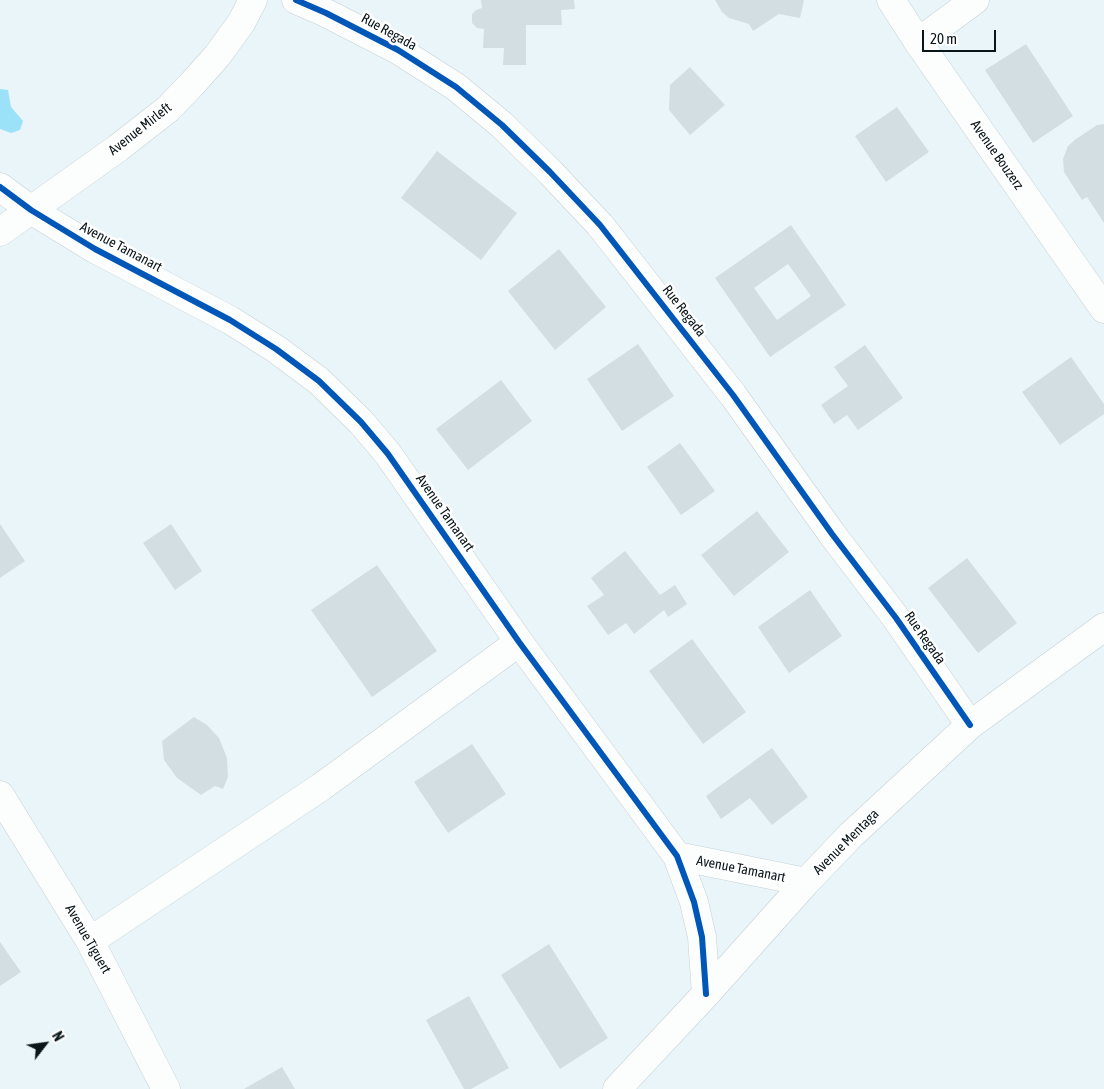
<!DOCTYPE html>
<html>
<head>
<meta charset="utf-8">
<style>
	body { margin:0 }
	#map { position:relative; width:1104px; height:1089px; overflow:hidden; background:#eaf5f9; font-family:"Asap Condensed",sans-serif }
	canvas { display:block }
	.north { position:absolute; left:20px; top:1019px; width:50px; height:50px; -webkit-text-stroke:4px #fff; paint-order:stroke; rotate:60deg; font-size:14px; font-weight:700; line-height:20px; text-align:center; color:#091519 }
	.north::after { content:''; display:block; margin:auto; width:18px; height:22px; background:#091519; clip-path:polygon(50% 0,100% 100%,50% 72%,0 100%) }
	.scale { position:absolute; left:922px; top:30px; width:74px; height:22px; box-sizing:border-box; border:2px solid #091519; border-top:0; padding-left:6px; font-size:15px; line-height:18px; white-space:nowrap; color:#091519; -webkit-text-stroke:4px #fff; paint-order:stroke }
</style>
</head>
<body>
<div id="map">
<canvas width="1104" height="1089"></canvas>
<div class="north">N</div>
<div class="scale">20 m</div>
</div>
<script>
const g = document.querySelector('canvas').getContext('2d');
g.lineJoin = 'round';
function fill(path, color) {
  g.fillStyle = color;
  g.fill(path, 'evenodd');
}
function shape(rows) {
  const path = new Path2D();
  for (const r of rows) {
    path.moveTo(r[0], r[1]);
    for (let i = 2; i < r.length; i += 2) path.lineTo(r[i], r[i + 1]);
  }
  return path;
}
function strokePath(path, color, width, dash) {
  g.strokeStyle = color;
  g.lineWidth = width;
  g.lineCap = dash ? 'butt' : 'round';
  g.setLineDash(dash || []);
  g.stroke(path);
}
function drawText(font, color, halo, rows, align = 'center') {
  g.font = font + ' "Asap Condensed",sans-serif';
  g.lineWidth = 5;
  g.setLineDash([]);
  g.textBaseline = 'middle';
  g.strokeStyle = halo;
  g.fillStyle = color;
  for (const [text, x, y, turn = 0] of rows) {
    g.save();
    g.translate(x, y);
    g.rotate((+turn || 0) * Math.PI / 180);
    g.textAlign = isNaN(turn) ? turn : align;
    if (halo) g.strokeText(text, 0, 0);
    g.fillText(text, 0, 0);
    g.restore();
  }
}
fill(shape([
	[0,89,8,90,11,107,23,121,20,130,11,133,0,129]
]), '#9be1f8');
fill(shape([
	[481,0,574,0,575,9,561,10,562,25,526,25,526,65,503,65,504,48,483,48,484,29,477,28,472,23,472,14,476,10,482,8],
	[715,0,804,0,800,18,779,14,753,31,749,24,729,18,722,12],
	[1026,44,1073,116,1033,143,985,70],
	[690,67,725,105,690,135,669,110,670,85],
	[897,107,929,152,886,182,855,136],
	[1104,124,1104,223,1087,197,1082,200,1064,172,1063,159,1068,146,1076,139,1097,125],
	[437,151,517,213,481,260,401,198],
	[791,225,846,305,770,357,715,278],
	[788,264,811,296,777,320,754,288],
	[559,249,606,307,555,350,508,291],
	[638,344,674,396,622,431,587,379],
	[865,345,903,398,858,430,847,415,834,424,821,405,848,386,834,367],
	[1071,357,1104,404,1104,414,1060,445,1022,392],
	[501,380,532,421,468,470,436,429],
	[680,443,715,491,681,515,647,467],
	[757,511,789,552,734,596,701,555],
	[0,524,25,561,0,578],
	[171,524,202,571,175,590,143,543],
	[625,551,660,595,675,585,687,604,668,617,664,610,634,634,626,623,608,635,587,606,604,595,591,578],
	[967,558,1017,623,978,653,928,588],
	[377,565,437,651,372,697,311,610],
	[810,590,842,636,789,673,758,627],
	[692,639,746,712,703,744,649,671],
	[194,717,207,725,219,738,227,758,228,777,223,789,215,786,201,795,177,778,164,760,162,741],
	[472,744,506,794,448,833,414,782],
	[772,748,808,797,772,825,750,798,721,819,706,796],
	[0,942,21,972,0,986],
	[549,944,608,1038,560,1069,501,975],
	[469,996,509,1068,471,1089,464,1089,426,1020],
	[282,1067,295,1089,244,1089]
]), '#d3dee3');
const minor = shape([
	[296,0,326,13,398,50,456,87,502,125,550,172,600,225,733,395,832,534,896,618,970,725],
	[891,0,918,42,1104,309],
	[918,42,975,0],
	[0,187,31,210,95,249,230,320,276,349,319,381,361,422,388,454,519,642,677,856,694,902,702,937,706,994],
	[0,232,118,148,168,109,192,84,217,56,241,23,253,0],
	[0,795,90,941,166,1089],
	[677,856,806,882],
	[90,941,321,787,519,642],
	[617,1089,706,994,806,882,851,835,970,725,1104,627]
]);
strokePath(minor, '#c6d1d5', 29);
strokePath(minor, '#fcfefe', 28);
strokePath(shape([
	[296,0,326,13,398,50,456,87,502,125,550,172,600,225,733,395,832,534,896,618,970,725],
	[0,187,31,210,95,249,230,320,276,349,319,381,361,422,388,454,519,642,677,856,694,902,702,937,706,994]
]), '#0057b8', 6);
drawText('14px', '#091519', '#fff', [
	["Rue Regada",389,32,29],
	["Avenue Mirleft",140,129,-38],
	["Avenue Bouzerz",997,155,55],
	["Avenue Tamanart",121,247,28],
	["Rue Regada",684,311,52],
	["Avenue Tamanart",445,513,55],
	["Rue Regada",925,638,55],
	["Avenue Mentaga",846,842,-45],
	["Avenue Tamanart",741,869,11],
	["Avenue Tiguert",88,939,60]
]);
</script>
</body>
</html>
